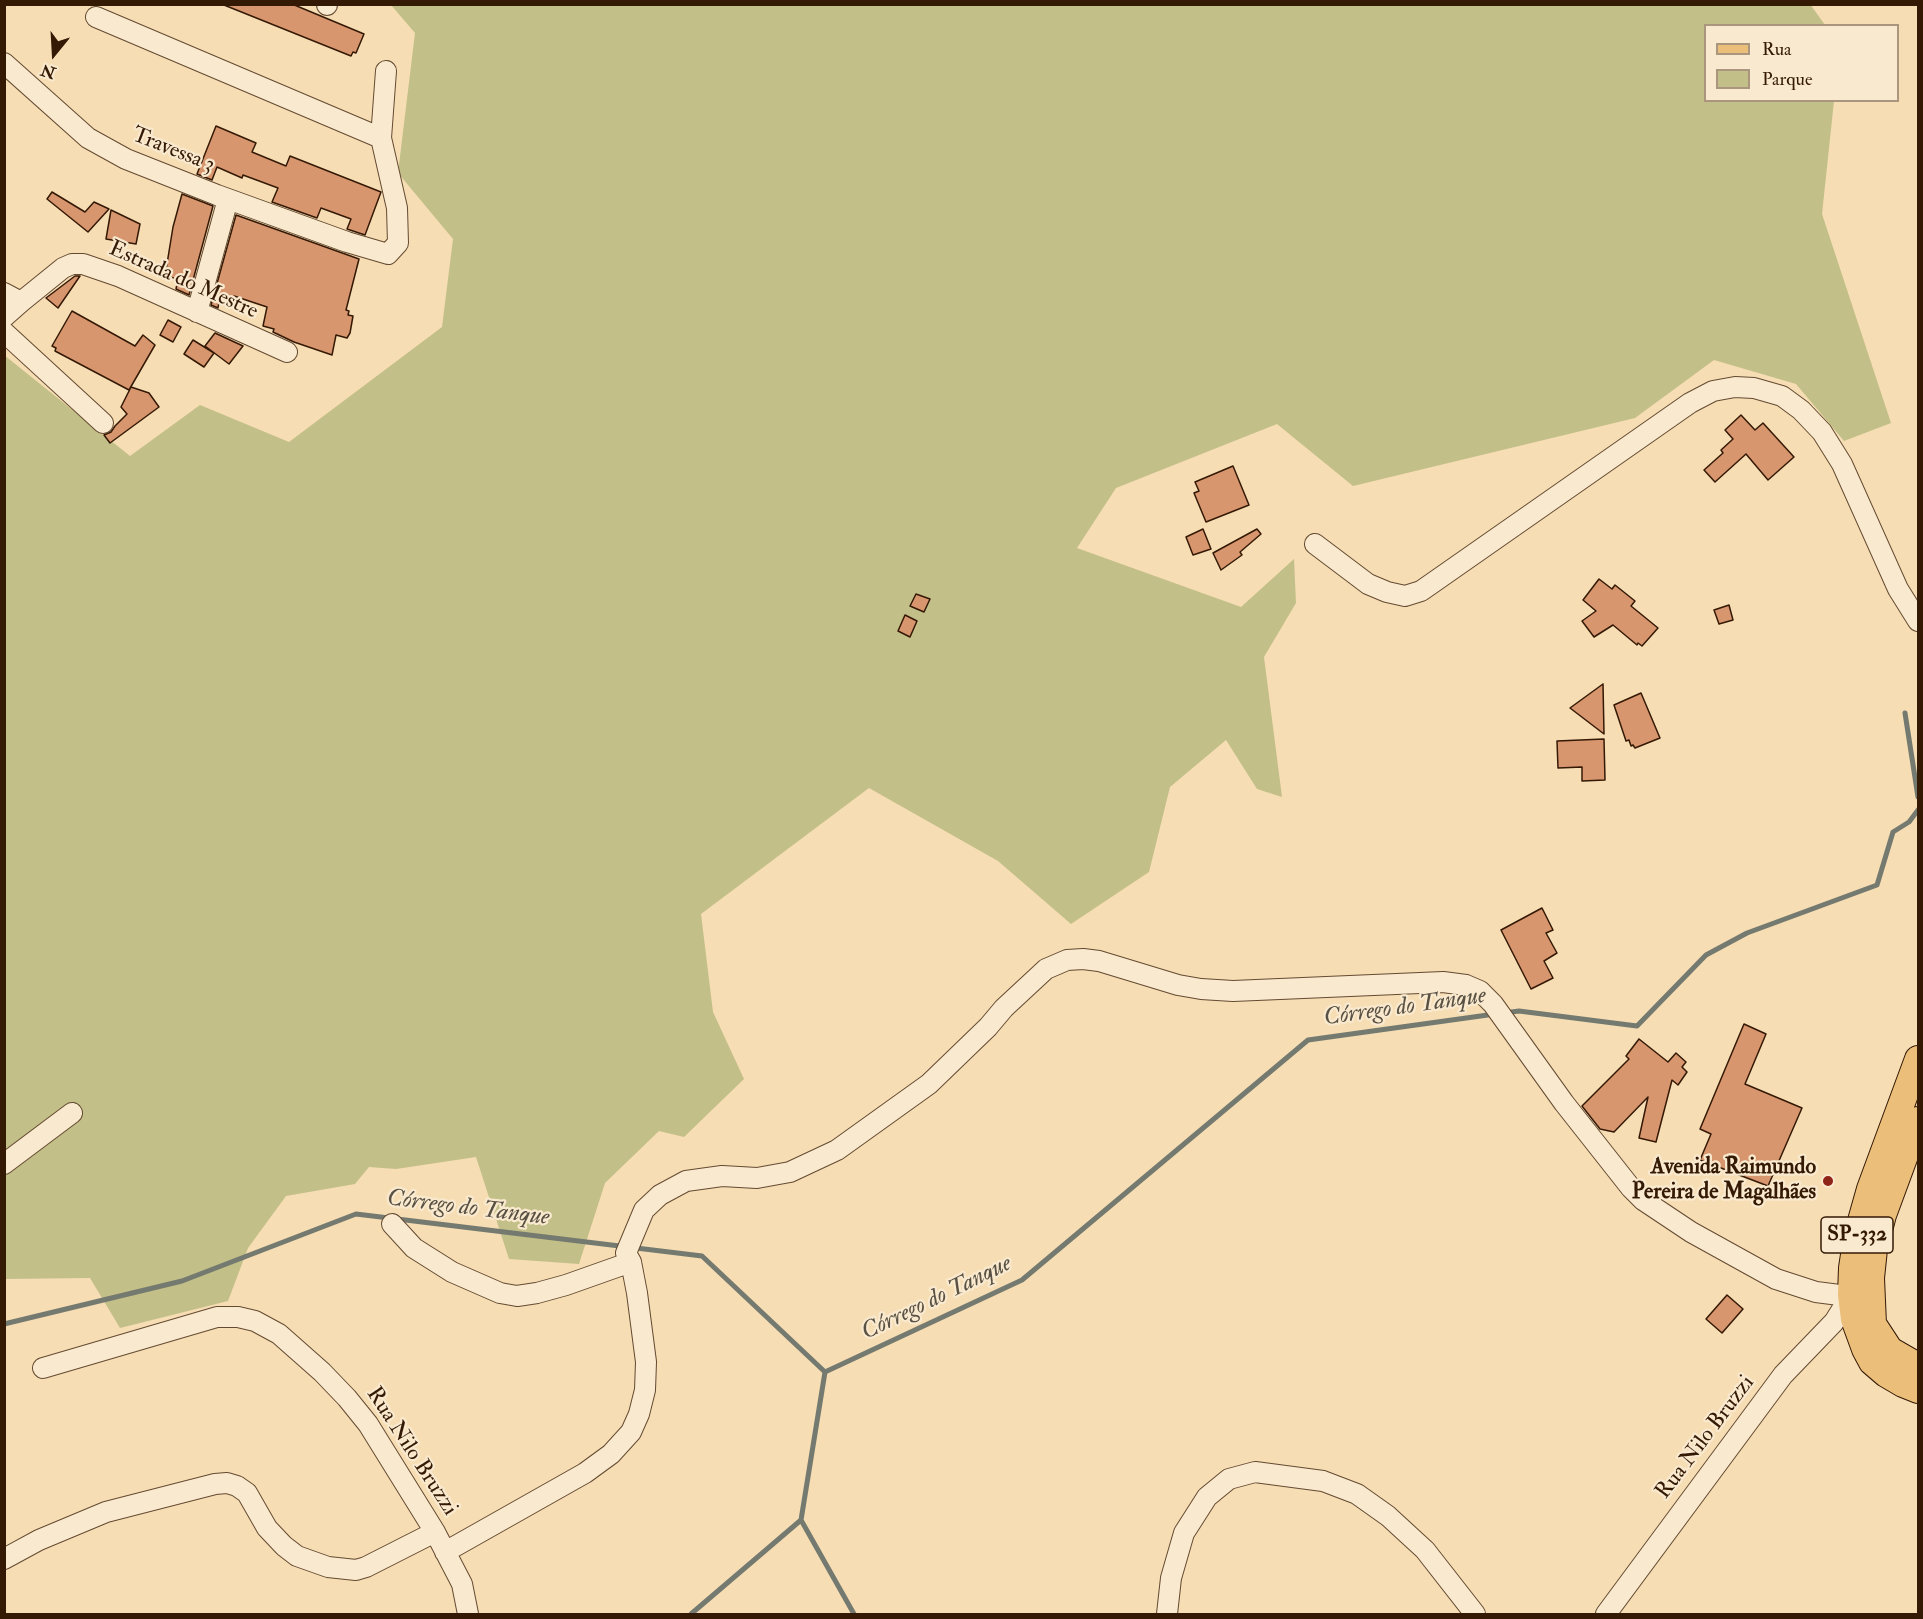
<!DOCTYPE html>
<html>
<head>
<meta charset="utf-8">
<style>
	body { margin:0 }
	#map { position:relative; width:1923px; height:1619px; overflow:hidden; background:#f6ddb4; font-family:"IM FELL Double Pica",serif }
	canvas { display:block }
	.frame { position:absolute; inset:0; border:6px solid #341905; pointer-events:none }
	.legend { position:absolute; left:1704px; top:24px; width:195px; height:78px; box-sizing:border-box; background:#f9e9ce; border:2px solid #aa967e; margin:0; padding:8px 10px; list-style:none; font-size:18px; color:#341905 }
	.legend li { display:flex; align-items:center; gap:12px; height:30px }
	.legend b { width:30px; border:2px solid #aa967e }
	.north { position:absolute; left:24px; top:24px; width:60px; height:60px; -webkit-text-stroke:4px #f9e9ce; paint-order:stroke; rotate:198deg; font-size:16px; font-weight:700; line-height:24px; text-align:center; color:#341905 }
	.north::after { content:''; display:block; margin:auto; width:21px; height:27px; background:#341905; clip-path:polygon(50% 0,100% 100%,50% 72%,0 100%) }
</style>
</head>
<body>
<div id="map">
<canvas width="1923" height="1619"></canvas>
<div class="frame"></div>
<ul class="legend">
<li><b style="height:8px;background:#ebbe7a"></b>Rua</li>
<li><b style="height:16px;background:#c3bf88"></b>Parque</li>
</ul>
<div class="north">N</div>
</div>
<script>
const g = document.querySelector('canvas').getContext('2d');
g.lineJoin = 'round';
function fill(path, color) {
  g.fillStyle = color;
  g.fill(path, 'evenodd');
}
function shape(rows) {
  const path = new Path2D();
  for (const r of rows) {
    path.moveTo(r[0], r[1]);
    for (let i = 2; i < r.length; i += 2) path.lineTo(r[i], r[i + 1]);
  }
  return path;
}
function strokePath(path, color, width, dash) {
  g.strokeStyle = color;
  g.lineWidth = width;
  g.lineCap = dash ? 'butt' : 'round';
  g.setLineDash(dash || []);
  g.stroke(path);
}
function drawText(font, color, halo, rows, align = 'center') {
  g.font = font + ' "IM FELL Double Pica",serif';
  g.lineWidth = 4.5;
  g.setLineDash([]);
  g.textBaseline = 'middle';
  g.strokeStyle = halo;
  g.fillStyle = color;
  for (const [text, x, y, turn = 0] of rows) {
    g.save();
    g.translate(x, y);
    g.rotate((+turn || 0) * Math.PI / 180);
    g.textAlign = isNaN(turn) ? turn : align;
    if (halo) g.strokeText(text, 0, 0);
    g.fillText(text, 0, 0);
    g.restore();
  }
}
fill(shape([
	[1810,4,1825,25,1706,26,1706,100,1834,101,1822,214,1891,423,1844,441,1796,384,1714,360,1635,418,1353,486,1277,424,1116,488,1077,548,1241,607,1294,559,1296,603,1264,657,1282,797,1257,789,1226,740,1170,787,1149,872,1071,924,998,861,869,788,701,914,713,1012,744,1079,684,1137,659,1131,605,1183,579,1264,509,1259,476,1157,396,1169,369,1167,355,1184,286,1196,248,1248,228,1301,120,1328,90,1278,5,1279,4,355,130,456,200,405,289,442,442,327,453,239,398,173,415,33,391,5]
]), '#c3bf88');
strokePath(shape([
	[1905,713,1918,797],
	[1504,1013,1519,1011,1637,1026,1706,955,1747,933,1877,885,1893,832,1909,822,1918,810],
	[4,1324,182,1281,356,1214,702,1256,825,1372,1022,1280,1308,1040,1495,1014],
	[801,1520,854,1614],
	[691,1614,801,1520,825,1372]
]), '#747a6f', 5);
const building = shape([
	[292,4,364,34,356,53,353,52,351,56,224,5,292,4],
	[216,126,256,143,252,152,286,166,290,156,381,192,365,235,347,229,351,219,321,208,317,218,272,202,278,188,243,175,242,178,217,167,212,180,197,174,216,126],
	[52,192,85,212,94,202,109,209,88,232,47,199,52,192],
	[182,194,213,206,189,295,176,289,178,279,165,276,173,227,182,194],
	[111,210,140,224,136,244,106,239,111,210],
	[236,215,359,259,346,310,349,311,348,315,353,316,350,333,347,338,336,335,332,355,294,342,273,332,274,329,263,326,267,307,234,296,233,300,220,296,218,308,211,305,236,215],
	[75,276,80,276,58,308,46,298,75,276],
	[72,311,135,346,143,335,155,345,129,390,55,351,56,348,52,346,72,311],
	[168,320,181,327,173,342,160,335,168,320],
	[215,333,243,346,229,364,205,346,215,333],
	[193,340,214,353,204,367,184,354,193,340],
	[131,387,149,393,159,407,110,443,104,435,111,432,115,426,127,414,121,407,131,387],
	[1741,415,1755,430,1763,423,1794,457,1768,480,1746,454,1715,482,1704,470,1723,453,1721,450,1733,439,1725,430,1741,415],
	[1233,466,1249,505,1206,522,1194,493,1199,491,1195,482,1233,466],
	[1203,529,1211,549,1193,555,1186,537,1203,529],
	[1257,529,1261,534,1240,552,1242,555,1221,570,1213,553,1257,529],
	[1599,579,1612,589,1615,585,1635,601,1631,606,1658,628,1642,646,1638,643,1637,645,1613,625,1594,637,1582,621,1596,611,1583,600,1599,579],
	[916,594,930,599,924,612,910,606,916,594],
	[1729,605,1733,620,1719,624,1714,610,1729,605],
	[905,615,917,621,910,637,898,631,905,615],
	[1603,684,1604,734,1570,708,1603,684],
	[1641,693,1660,738,1635,748,1633,745,1631,746,1629,740,1626,741,1614,705,1641,693],
	[1604,739,1605,780,1582,781,1582,767,1558,768,1557,741,1604,739],
	[1542,908,1553,930,1546,933,1557,953,1544,961,1553,978,1531,989,1501,930,1542,908],
	[1744,1024,1766,1034,1745,1084,1802,1108,1768,1186,1700,1160,1711,1134,1700,1129,1744,1024],
	[1639,1039,1668,1062,1676,1053,1686,1062,1682,1067,1687,1072,1678,1085,1672,1080,1656,1142,1639,1138,1648,1097,1614,1132,1600,1129,1582,1106,1629,1059,1626,1056,1639,1039],
	[1727,1295,1743,1309,1722,1333,1706,1319,1727,1295]
]);
fill(building, '#d8966f');
strokePath(building, '#341905', 1.5);
const minor = shape([
	[327,4,327,5],
	[96,17,381,138,386,71],
	[4,63,88,138,126,159,217,195,347,242,388,254,398,243,397,208,381,138],
	[4,293,21,302],
	[197,312,228,199],
	[4,317,21,302,63,268,72,264,83,264,118,276,287,352],
	[4,332,103,423],
	[1315,544,1368,584,1387,592,1405,596,1421,591,1690,403,1713,391,1735,387,1754,388,1782,396,1801,410,1822,432,1842,464,1898,589,1918,621],
	[4,1164,72,1113],
	[392,1224,414,1248,452,1272,500,1293,517,1296,537,1293,566,1285,631,1262],
	[43,1368,217,1317,238,1317,255,1321,279,1334,322,1372,347,1398,368,1424,435,1532,462,1584,468,1614],
	[445,1552,585,1473,611,1454,631,1432,639,1414,645,1390,646,1362,637,1293,631,1262,626,1253,644,1210,660,1195,686,1181,722,1176,757,1178,790,1172,837,1150,929,1084,988,1027,1004,1008,1046,969,1067,960,1083,959,1099,961,1178,985,1201,989,1233,991,1420,983,1443,982,1466,985,1480,991,1493,1004,1564,1103,1631,1188,1643,1200,1691,1232,1776,1279,1816,1292,1863,1298],
	[4,1559,39,1540,106,1512,215,1484,227,1483,237,1486,247,1493,267,1528,284,1546,297,1556,328,1567,356,1570,366,1567,435,1532],
	[1167,1614,1171,1578,1184,1533,1207,1497,1229,1479,1255,1472,1323,1481,1357,1494,1388,1516,1425,1550,1475,1614],
	[1606,1614,1783,1375,1834,1322,1851,1295]
]);
const major = shape([
	[1918,1059,1870,1189,1857,1235,1852,1268,1851,1295,1854,1319,1865,1349,1872,1362,1886,1374,1903,1384,1918,1390],
	[1918,1120,1883,1215,1874,1249,1871,1278,1873,1324,1890,1350,1918,1366]
]);
strokePath(minor, '#644a31', 22);
strokePath(major, '#341905', 28);
strokePath(minor, '#f9e9ce', 20);
strokePath(major, '#ebbe7a', 26);
for (const [x, y, r, color] of [
	[1828,1181,6,"#8f2418"]
]) {
  const dot = new Path2D();
  dot.arc(x, y, r, 0, 2 * Math.PI);
  g.fillStyle = color;
  g.fill(dot);
  strokePath(dot, '#f9e9ce', 2);
}
for (const [x, y, w] of [
	[1857,1235,72]
]) {
  const box = new Path2D();
  box.roundRect(x - w / 2, y - 18, w, 36, 4.5);
  g.fillStyle = '#f9e9ce';
  g.fill(box);
  strokePath(box, '#341905', 1.5);
}
drawText('bold 21px', '#341905', null, [
	["SP-332",1857,1235]
]);
drawText('22px', '#341905', '#f9e9ce', [
	["Travessa 3",173,151,22],
	["Estrada do Mestre",183,281,24],
	["Rua Nilo Bruzzi",1706,1438,-53],
	["Rua Nilo Bruzzi",411,1452,57]
]);
drawText('bold 22px', '#341905', '#f9e9ce', [
	["Avenida Raimundo",1816,1168],
	["Pereira de Magalhães",1816,1193]
], 'right');
drawText('italic 24px', '#595143', '#f9e9ce', [
	["Córrego do Tanque",1405,1008,-8],
	["Córrego do Tanque",468,1209,7],
	["Córrego do Tanque",937,1299,-26]
]);
</script>
</body>
</html>
